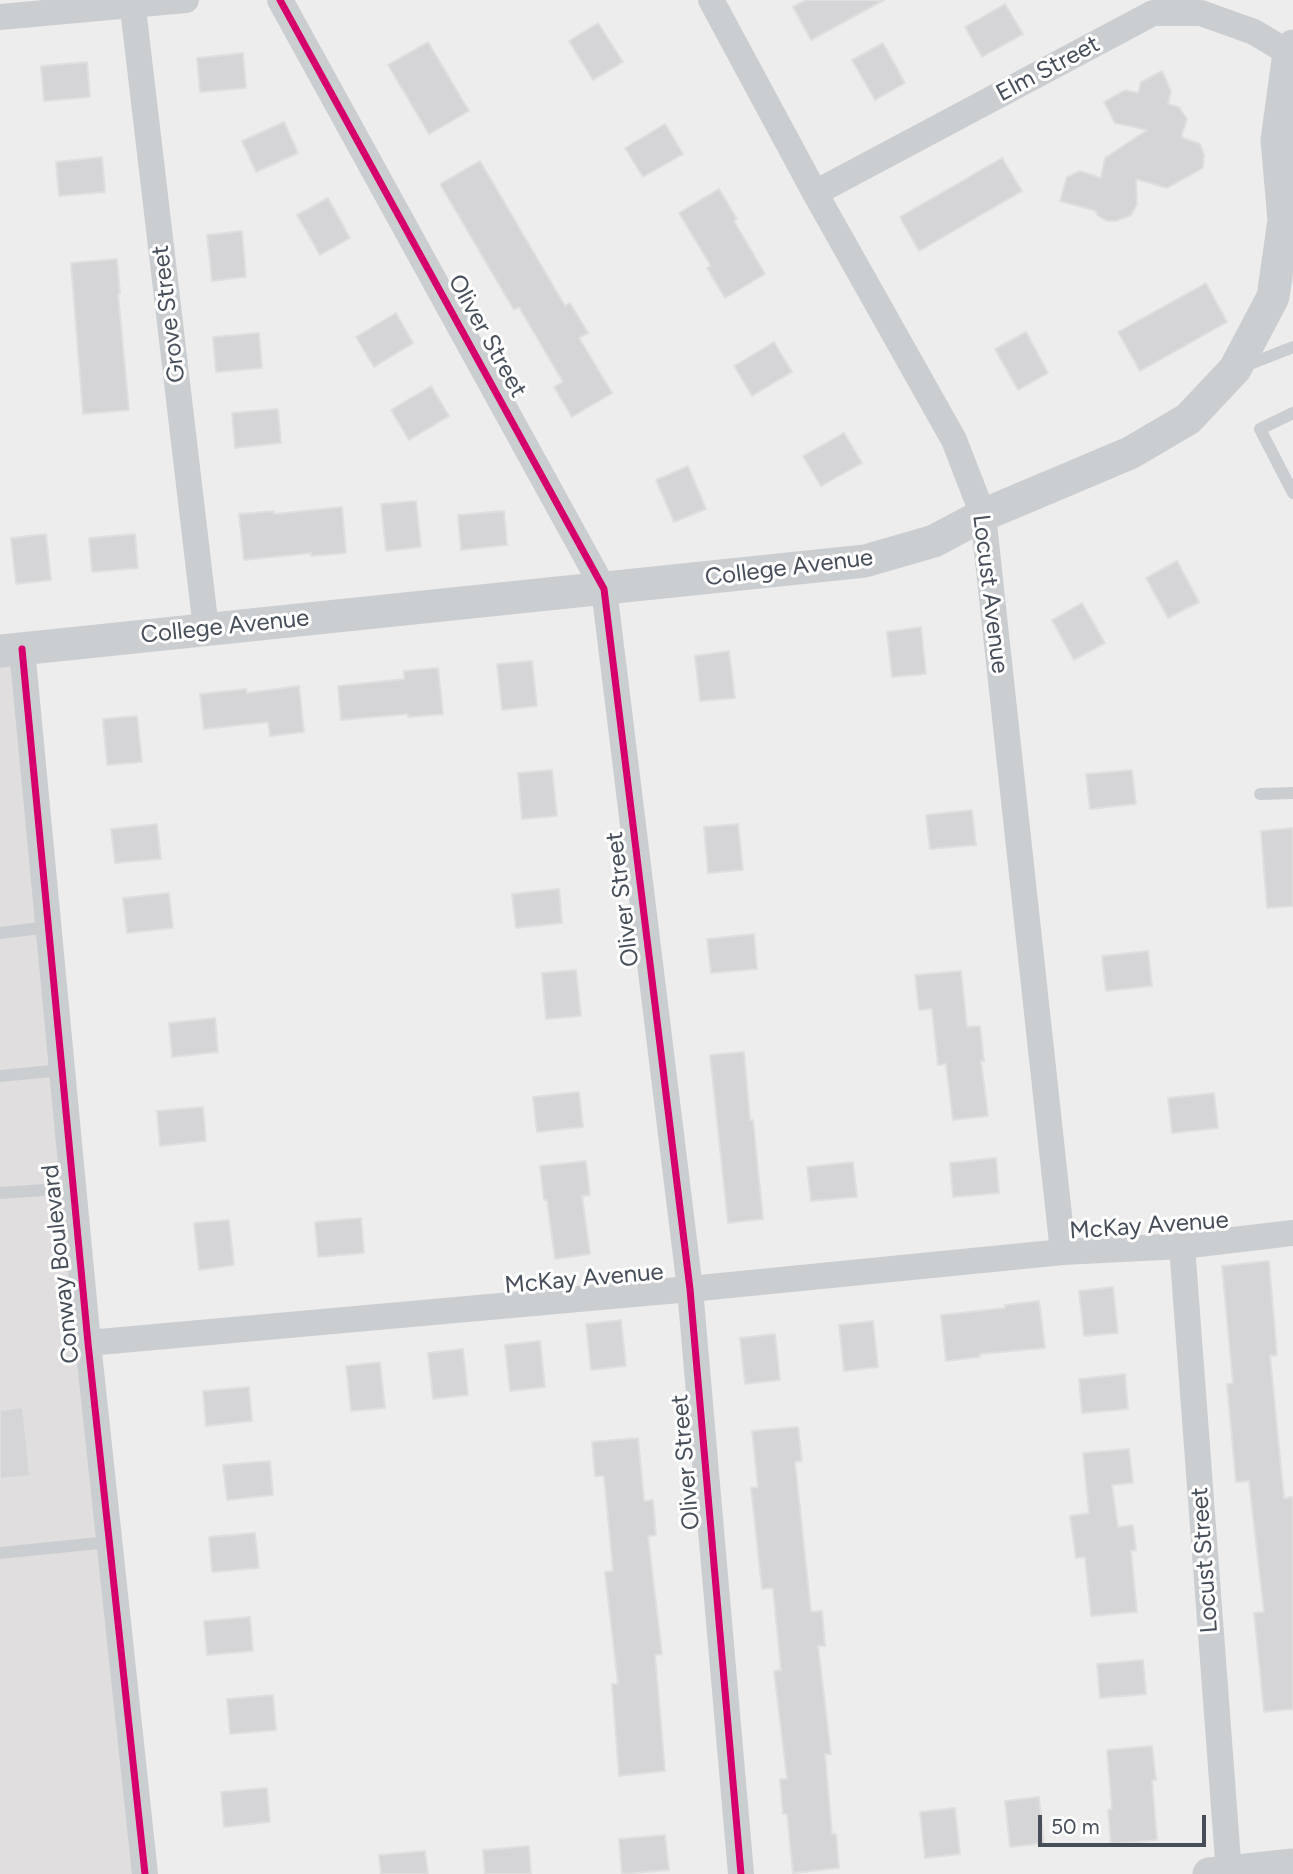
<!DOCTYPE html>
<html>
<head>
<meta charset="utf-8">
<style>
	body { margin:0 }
	#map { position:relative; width:1293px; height:1874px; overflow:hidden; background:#eeeded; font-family:Figtree,sans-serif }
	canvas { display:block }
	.scale { position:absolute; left:1038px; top:1815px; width:168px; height:32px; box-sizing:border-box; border:4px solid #454e59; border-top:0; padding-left:9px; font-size:21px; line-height:24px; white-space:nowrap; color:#454e59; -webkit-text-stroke:5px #fff; paint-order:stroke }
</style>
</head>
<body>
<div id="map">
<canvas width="1293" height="1874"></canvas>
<div class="scale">50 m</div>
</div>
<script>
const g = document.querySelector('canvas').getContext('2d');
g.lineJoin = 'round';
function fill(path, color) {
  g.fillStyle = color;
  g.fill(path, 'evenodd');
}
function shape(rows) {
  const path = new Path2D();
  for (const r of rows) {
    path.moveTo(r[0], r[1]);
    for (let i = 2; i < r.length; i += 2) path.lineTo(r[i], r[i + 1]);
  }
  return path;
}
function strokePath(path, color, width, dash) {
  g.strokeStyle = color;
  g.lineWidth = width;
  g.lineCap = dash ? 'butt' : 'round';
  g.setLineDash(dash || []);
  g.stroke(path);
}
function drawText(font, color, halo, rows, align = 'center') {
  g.font = font + ' Figtree,sans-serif';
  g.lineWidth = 6;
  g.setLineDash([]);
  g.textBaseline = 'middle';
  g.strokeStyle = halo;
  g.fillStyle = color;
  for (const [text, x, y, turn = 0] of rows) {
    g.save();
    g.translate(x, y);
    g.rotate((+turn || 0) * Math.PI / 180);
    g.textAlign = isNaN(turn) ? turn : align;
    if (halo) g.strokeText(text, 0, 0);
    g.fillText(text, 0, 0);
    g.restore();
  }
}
fill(shape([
	[22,649,146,1874,0,1874,0,651]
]), '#e0dedf');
const building = shape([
	[806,0,884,0,811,40,793,7,806,0],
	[1005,4,1023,34,982,57,965,27,1005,4],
	[598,23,623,62,593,80,569,41,598,23],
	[428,42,469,111,429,134,388,65,428,42],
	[883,43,905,83,875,100,852,60,883,43],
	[243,53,246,88,200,92,197,58,243,53],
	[87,62,90,97,44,101,41,66,87,62],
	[1162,71,1171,91,1168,104,1179,107,1187,119,1181,137,1200,144,1204,155,1203,168,1167,188,1136,179,1137,204,1131,215,1116,221,1107,221,1097,215,1096,211,1060,201,1067,177,1080,171,1101,178,1105,158,1147,130,1115,123,1104,102,1125,90,1138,93,1141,82,1162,71],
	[284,122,298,153,256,172,242,141,284,122],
	[665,124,683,154,643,177,625,148,665,124],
	[102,157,105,192,59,196,56,162,102,157],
	[1002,158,1022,191,919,251,900,217,1002,158],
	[480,161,565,306,570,303,588,333,579,338,612,393,572,417,554,387,563,382,519,307,514,310,440,184,480,161],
	[719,189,737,219,734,221,765,274,725,298,707,268,711,266,679,213,719,189],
	[328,198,350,238,320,255,297,215,328,198],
	[242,231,246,277,212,281,207,235,242,231],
	[117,259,120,293,118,294,129,410,83,414,71,263,117,259],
	[1206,283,1227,322,1140,371,1118,332,1206,283],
	[396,313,413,343,374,367,356,337,396,313],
	[1026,332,1048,373,1018,390,995,349,1026,332],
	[259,333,262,368,216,372,213,337,259,333],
	[774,342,792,372,752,396,734,366,774,342],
	[431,386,449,416,409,440,391,410,431,386],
	[278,409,281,443,235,448,232,413,278,409],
	[844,433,862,463,821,486,803,456,844,433],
	[688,466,706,509,674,522,656,480,688,466],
	[416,501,421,547,386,551,381,504,416,501],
	[342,507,346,553,311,556,311,553,244,560,239,514,274,511,274,514,342,507],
	[504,511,507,545,461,550,458,515,504,511],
	[46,534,51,580,16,584,11,538,46,534],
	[135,534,138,568,92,572,89,538,135,534],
	[1177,561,1199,602,1168,618,1146,578,1177,561],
	[1082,603,1105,643,1074,660,1052,620,1082,603],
	[921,627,926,674,892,677,887,632,921,627],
	[729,651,735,698,700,701,695,656,729,651],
	[532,661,537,706,502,710,497,664,532,661],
	[438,668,443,714,408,717,408,714,341,720,338,686,404,679,404,671,438,668],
	[299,686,304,732,270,736,268,722,204,729,200,694,246,689,247,693,299,686],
	[137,716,142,762,107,765,103,719,137,716],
	[552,770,557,816,522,819,518,773,552,770],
	[1132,770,1136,804,1090,809,1086,774,1132,770],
	[972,810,976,845,930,849,926,815,972,810],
	[157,824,161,859,115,863,111,829,157,824],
	[738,824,743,870,708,873,704,827,738,824],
	[1293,828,1293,906,1267,908,1261,831,1293,828],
	[559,889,562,923,516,928,512,894,559,889],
	[169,893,173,928,127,933,123,898,169,893],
	[754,934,757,969,711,973,707,939,754,934],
	[1148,951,1152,986,1106,991,1102,956,1148,951],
	[576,970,581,1016,546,1019,542,973,576,970],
	[961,971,967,1027,980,1026,984,1061,981,1061,988,1116,953,1120,946,1064,938,1065,932,1009,919,1010,915,975,961,971],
	[215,1018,218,1052,172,1057,169,1023,215,1018],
	[744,1052,750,1120,753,1120,763,1219,728,1223,710,1055,744,1052],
	[579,1092,583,1127,537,1132,533,1097,579,1092],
	[1214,1093,1218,1128,1172,1133,1168,1098,1214,1093],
	[203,1107,206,1141,160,1146,157,1111,203,1107],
	[996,1158,999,1193,953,1197,950,1163,996,1158],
	[586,1161,590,1195,582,1196,590,1254,555,1259,547,1200,544,1200,540,1166,586,1161],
	[853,1162,857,1197,811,1201,807,1167,853,1162],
	[361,1218,364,1253,318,1257,315,1222,361,1218],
	[229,1220,234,1265,199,1270,194,1223,229,1220],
	[1269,1261,1277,1355,1270,1356,1284,1498,1293,1497,1293,1709,1264,1712,1254,1613,1264,1612,1249,1481,1236,1482,1227,1384,1233,1383,1222,1266,1269,1261],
	[1113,1287,1118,1333,1084,1336,1079,1291,1113,1287],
	[1039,1301,1045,1348,980,1354,980,1357,946,1361,941,1315,1005,1308,1005,1305,1039,1301],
	[621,1320,626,1366,591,1370,586,1324,621,1320],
	[873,1321,878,1367,844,1371,839,1325,873,1321],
	[775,1334,780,1380,745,1384,740,1338,775,1334],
	[540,1341,545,1387,510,1391,505,1345,540,1341],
	[463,1349,468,1395,433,1399,428,1353,463,1349],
	[380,1362,385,1408,351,1411,346,1366,380,1362],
	[1125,1374,1128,1409,1082,1413,1079,1379,1125,1374],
	[249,1387,252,1421,206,1426,203,1391,249,1387],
	[23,1407,30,1476,0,1479,0,1410,23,1407],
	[798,1427,802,1461,795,1462,811,1612,822,1611,825,1646,818,1646,831,1754,825,1754,832,1834,836,1834,839,1868,793,1873,787,1814,783,1814,780,1779,787,1779,774,1671,781,1670,773,1588,762,1589,751,1488,758,1487,752,1431,798,1427],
	[638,1438,644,1501,653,1500,656,1535,648,1536,662,1654,655,1655,665,1771,619,1776,612,1684,618,1684,605,1572,613,1571,604,1476,595,1476,592,1442,638,1438],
	[1129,1449,1133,1483,1112,1485,1118,1527,1133,1525,1136,1550,1131,1551,1137,1612,1091,1616,1085,1557,1076,1558,1070,1516,1089,1513,1083,1453,1129,1449],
	[270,1461,273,1495,227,1500,223,1465,270,1461],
	[255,1533,259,1568,212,1572,209,1537,255,1533],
	[250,1617,253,1651,207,1655,204,1621,250,1617],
	[1143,1660,1146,1694,1100,1698,1097,1664,1143,1660],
	[273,1695,276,1730,230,1734,227,1699,273,1695],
	[1152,1746,1156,1780,1152,1780,1157,1840,1111,1844,1108,1810,1112,1809,1107,1750,1152,1746],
	[267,1788,270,1822,224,1827,221,1792,267,1788],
	[1039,1797,1044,1843,1010,1847,1005,1801,1039,1797],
	[955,1808,960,1854,925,1858,920,1812,955,1808],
	[665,1835,669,1870,622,1874,619,1839,665,1835],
	[529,1846,531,1874,485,1874,483,1850,529,1846],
	[425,1851,428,1874,381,1874,379,1855,425,1851]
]);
fill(building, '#d5d5d7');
strokePath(building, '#dfdfe0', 2);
strokePath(shape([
	[1245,366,1293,347],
	[1293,413,1260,429,1293,493],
	[1260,794,1293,793],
	[0,933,48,927],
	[0,1076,62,1070],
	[0,1193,73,1188],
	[0,1553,109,1542]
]), '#cbced1', 12);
strokePath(shape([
	[132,0,206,629],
	[280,0,604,589,690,1289,741,1874],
	[711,0,815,193,954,440,983,515,1063,1252],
	[0,17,186,0],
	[815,193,1153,13,1201,13,1254,32,1289,53],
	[22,649,88,1343,145,1874],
	[1182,1246,1229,1874],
	[88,1343,690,1289,1063,1252,1182,1246,1293,1233]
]), '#cbced1', 26);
strokePath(shape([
	[0,651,865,561,934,541,983,515,1130,453,1188,419,1235,369,1273,297,1284,220,1277,140,1289,53,1293,46],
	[1209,1874,1293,1865]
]), '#cbced1', 33);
strokePath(shape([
	[280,0,604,589,690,1289,741,1874],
	[22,649,88,1343,145,1874]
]), '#d6006c', 7);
drawText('24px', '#454e59', '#fff', [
	["Elm Street",1048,69,-28],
	["Grove Street",169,314,-97],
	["Oliver Street",487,336,61],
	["College Avenue",789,568,-7],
	["Locust Avenue",990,594,83],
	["College Avenue",225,627,-6],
	["Oliver Street",623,899,-97],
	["McKay Avenue",1149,1226,-4],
	["Conway Boulevard",61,1264,-96],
	["McKay Avenue",584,1279,-5],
	["Oliver Street",686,1462,-95],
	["Locust Street",1205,1560,-94]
]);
</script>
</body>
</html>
